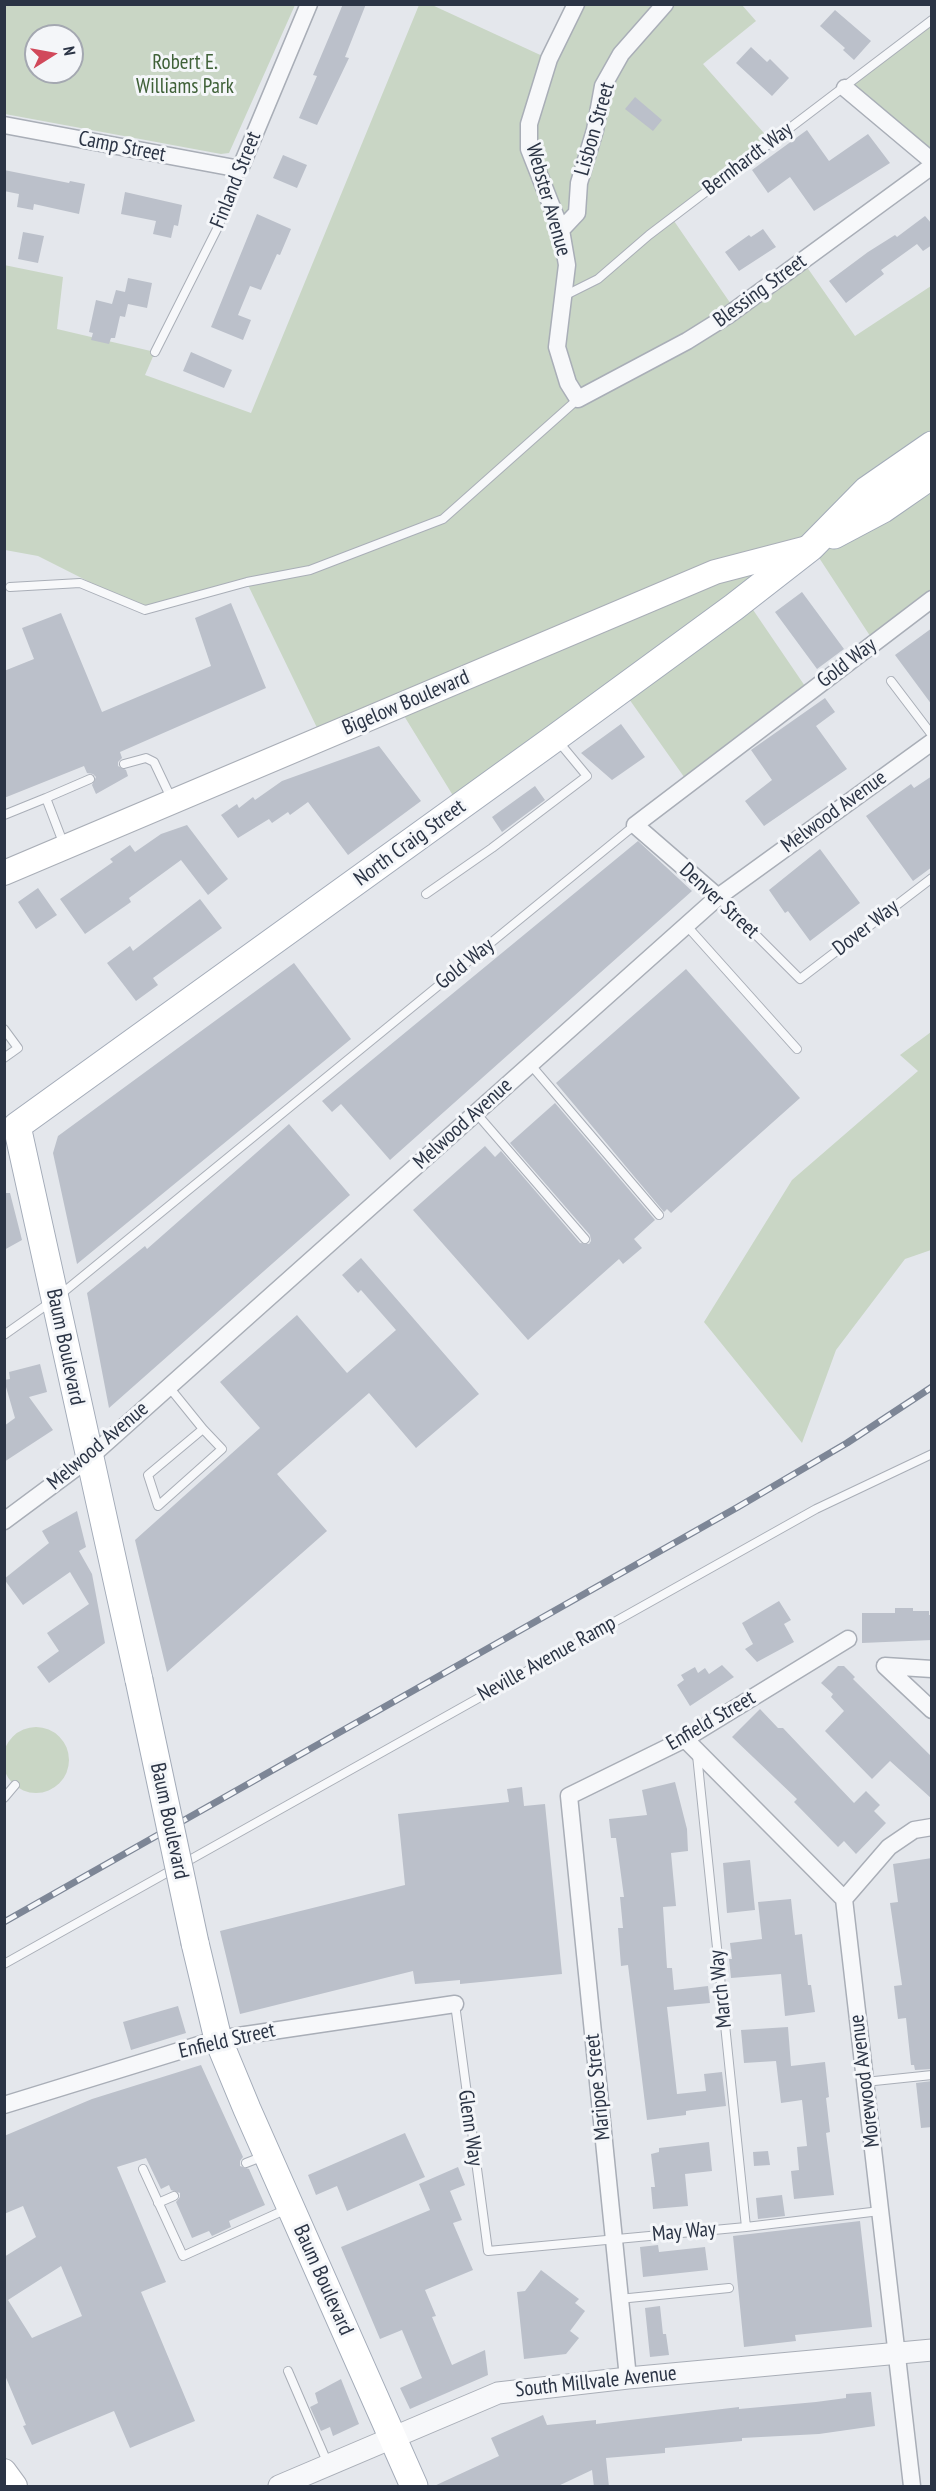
<!DOCTYPE html>
<html>
<head>
<meta charset="utf-8">
<style>
	body { margin:0 }
	#map { position:relative; width:936px; height:2491px; overflow:hidden; background:#e4e7ec; font-family:"PT Sans Narrow",sans-serif }
	canvas { display:block }
	.frame { position:absolute; inset:0; border:6px solid #2b3445; pointer-events:none }
	.north { position:absolute; left:24px; top:24px; width:60px; height:60px; box-sizing:border-box; background:#f4f6f9; border:2px solid #a4a8b1; border-radius:50%; rotate:79deg; font-size:16px; font-weight:700; line-height:24px; text-align:center; color:#2b3445 }
	.north::after { content:''; display:block; margin:auto; width:21px; height:27px; background:#d1495b; clip-path:polygon(50% 0,100% 100%,50% 72%,0 100%) }
</style>
</head>
<body>
<div id="map">
<canvas width="936" height="2491"></canvas>
<div class="frame"></div>
<div class="north">N</div>
</div>
<script>
const g = document.querySelector('canvas').getContext('2d');
g.lineJoin = 'round';
function fill(path, color) {
  g.fillStyle = color;
  g.fill(path, 'evenodd');
}
function shape(rows) {
  const path = new Path2D();
  for (const r of rows) {
    if (r.length === 3) {
      path.moveTo(r[0] + r[2], r[1]);
      path.arc(r[0], r[1], r[2], 0, 2 * Math.PI);
      continue;
    }
    path.moveTo(r[0], r[1]);
    for (let i = 2; i < r.length; i += 2) path.lineTo(r[i], r[i + 1]);
  }
  return path;
}
function strokePath(path, color, width, dash) {
  g.strokeStyle = color;
  g.lineWidth = width;
  g.lineCap = dash ? 'butt' : 'round';
  g.setLineDash(dash || []);
  g.stroke(path);
}
function drawText(font, color, halo, rows, align = 'center') {
  g.font = font + ' "PT Sans Narrow",sans-serif';
  g.lineWidth = 6;
  g.setLineDash([]);
  g.textBaseline = 'middle';
  g.strokeStyle = halo;
  g.fillStyle = color;
  for (const [text, x, y, turn = 0] of rows) {
    g.save();
    g.translate(x, y);
    g.rotate((+turn || 0) * Math.PI / 180);
    g.textAlign = isNaN(turn) ? turn : align;
    if (halo) g.strokeText(text, 0, 0);
    g.fillText(text, 0, 0);
    g.restore();
  }
}
fill(shape([
	[4,5,5,4,295,5,229,153,221,154,5,114],
	[36,36,72,36,72,72,36,72],
	[419,5,432,5,549,59,576,5,742,5,756,21,703,64,771,141,672,218,735,310,802,260,855,336,931,286,931,599,874,642,812,547,745,598,809,692,689,784,622,689,460,807,398,706,322,738,247,583,145,610,38,556,5,550,4,265,63,277,57,329,155,352,145,375,251,413],
	[931,20,931,160,845,88],
	[931,1032,931,1250,905,1259,836,1350,802,1443,704,1322,792,1180,918,1071,900,1055],
	[36,1760,33]
]), '#c9d6c5');
fill(shape([
	[343,4,366,4,345,57,349,58,317,125,299,118,317,76,313,75],
	[835,10,871,41,854,60,843,50,845,48,820,26],
	[751,47,767,62,770,59,789,78,772,96,736,63],
	[635,97,662,120,653,131,625,109],
	[807,130,829,161,868,134,890,163,814,211,790,177,768,193,752,170],
	[283,155,307,165,297,188,273,178],
	[4,170,69,183,70,181,85,184,79,214,34,204,33,210,17,207,19,194,4,191],
	[125,192,182,205,178,226,174,225,171,238,153,234,156,221,121,214],
	[257,214,291,229,280,255,277,254,261,290,250,286,238,315,251,320,243,340,211,327],
	[925,216,932,224,932,245,923,251,917,244,881,270,884,274,846,303,829,281,868,252,895,235,897,237],
	[763,229,776,247,739,271,725,252,749,235,751,237],
	[23,232,44,236,38,263,18,259],
	[128,278,152,283,147,308,128,304,125,317,120,316,115,338,111,338,109,344,91,340,93,333,89,332,96,300,112,304,116,290,125,292],
	[191,352,232,370,224,388,183,371],
	[802,592,844,649,817,669,775,612],
	[231,603,266,688,120,752,122,758,118,762,118,766,126,770,128,776,96,794,92,785,96,777,93,774,87,773,84,766,4,798,4,671,34,659,22,628,61,613,102,712,211,666,195,618],
	[932,628,932,705,895,655],
	[825,698,835,712,816,726,847,769,764,826,745,801,772,780,751,750],
	[621,724,645,757,612,780,581,753],
	[379,746,421,801,348,855,308,802,290,815,288,812,272,823,269,819,238,838,221,815,237,804,239,808,253,797,255,800,282,781],
	[932,776,932,867,913,881,866,816,911,784,914,788],
	[535,786,545,800,502,832,492,817],
	[187,825,228,879,208,895,181,860,129,898,131,902,85,934,60,899,113,862,110,859,130,845,135,852,161,834],
	[638,841,692,891,390,1160,341,1104,332,1112,322,1101],
	[820,849,860,903,810,941,788,911,785,913,769,890],
	[38,888,57,915,36,929,18,902],
	[200,899,222,928,153,978,158,985,136,1001,107,963,130,946,133,951],
	[294,963,351,1039,77,1264,53,1153,58,1136],
	[686,969,800,1098,671,1213,667,1209,664,1212,556,1083],
	[555,1103,655,1220,634,1239,642,1248,623,1264,619,1259,528,1340,413,1210,485,1146,495,1157,501,1151,580,1243,589,1244,591,1241,590,1235,510,1143],
	[289,1124,350,1195,109,1408,87,1293,145,1246,147,1249],
	[4,1193,10,1193,22,1240,4,1250],
	[361,1258,479,1394,416,1448,369,1393,277,1474,327,1531,167,1672,135,1540,260,1428,220,1382,297,1315,347,1373,396,1330,361,1290,358,1293,342,1275],
	[40,1364,47,1392,29,1397,53,1430,4,1462,4,1426,15,1418,4,1380,10,1379,9,1372],
	[77,1511,86,1547,79,1551,92,1574,105,1643,49,1683,37,1667,59,1651,47,1633,89,1604,70,1572,23,1605,4,1579,49,1543,42,1531],
	[779,1601,791,1620,784,1624,794,1642,757,1662,745,1649,753,1644,742,1623],
	[895,1608,913,1608,913,1611,929,1611,929,1615,932,1615,932,1640,862,1643,862,1613,895,1613],
	[722,1665,734,1677,690,1706,677,1685,684,1680,681,1675,695,1667,698,1673,705,1668,709,1674],
	[838,1666,844,1666,855,1677,853,1679,932,1757,932,1799,890,1761,872,1779,825,1731,844,1711,831,1697,833,1694,821,1683],
	[760,1709,778,1728,783,1728,854,1803,866,1791,880,1805,874,1811,886,1823,856,1854,844,1841,838,1847,794,1802,797,1799,732,1737],
	[675,1782,687,1829,688,1851,671,1853,676,1906,663,1907,667,1968,672,1968,674,1990,708,1986,710,2003,667,2007,677,2094,706,2091,704,2074,722,2072,726,2106,692,2110,686,2111,686,2115,647,2120,628,1965,621,1966,618,1928,623,1928,620,1897,624,1897,616,1838,611,1838,609,1819,647,1815,642,1790],
	[522,1787,524,1806,545,1804,562,1974,460,1984,460,1980,415,1984,413,1971,240,2014,220,1931,405,1885,398,1814,509,1802,507,1789],
	[932,1858,932,2069,915,2070,914,2065,911,2065,906,2018,898,2019,894,1986,902,1985,890,1903,898,1902,893,1864],
	[750,1860,755,1910,727,1913,723,1863],
	[791,1899,795,1935,802,1934,808,1985,811,1985,815,2012,785,2016,781,1974,731,1978,729,1959,732,1959,730,1943,762,1939,758,1902],
	[178,2006,186,2033,131,2050,123,2022],
	[788,2027,791,2066,825,2062,829,2097,826,2098,830,2132,826,2133,834,2195,794,2199,791,2171,799,2170,797,2147,807,2146,802,2100,781,2103,776,2061,744,2063,741,2030],
	[201,2065,243,2157,240,2161,240,2166,249,2169,265,2205,229,2221,231,2227,212,2236,209,2231,192,2238,176,2202,180,2197,180,2193,171,2190,169,2185,161,2189,146,2158,117,2167,166,2282,141,2292,195,2421,130,2448,114,2411,32,2445,23,2426,26,2425,4,2373,4,2257,36,2237,23,2206,4,2214,4,2136,92,2099],
	[61,2266,82,2316,32,2338,8,2300],
	[932,2081,932,2127,921,2128,916,2083],
	[405,2133,425,2177,347,2211,337,2186,316,2195,308,2175],
	[709,2142,712,2171,685,2174,688,2206,653,2209,651,2187,655,2187,651,2154,659,2152,659,2148],
	[768,2151,770,2165,754,2166,753,2152],
	[458,2167,465,2185,450,2191,462,2220,453,2223,473,2270,425,2290,436,2316,432,2317,452,2365,485,2350,488,2375,410,2409,400,2388,422,2378,402,2330,380,2339,341,2247,430,2210,419,2184],
	[782,2195,785,2216,758,2219,756,2198],
	[860,2221,872,2327,795,2335,796,2341,744,2347,733,2236],
	[658,2245,659,2252,705,2247,708,2270,643,2277,640,2247],
	[541,2270,579,2299,575,2303,585,2311,570,2331,579,2338,566,2354,524,2359,517,2292,525,2291],
	[660,2306,663,2334,666,2334,669,2355,650,2357,645,2308],
	[341,2379,359,2424,333,2436,330,2427,321,2431,310,2407,318,2403,315,2393],
	[871,2392,875,2426,819,2434,742,2438,742,2441,665,2448,665,2453,606,2458,609,2487,594,2487,592,2470,556,2487,432,2487,499,2456,491,2438,543,2415,547,2425,596,2420,596,2424,739,2407,739,2409,816,2402,846,2398,846,2394]
]), '#bbc0ca');
const service = shape([
	[564,296,598,279,649,235,932,20],
	[155,352,218,227,240,169],
	[10,587,80,583,145,610,247,582,310,570,443,519,578,399],
	[891,681,932,735],
	[124,764,146,758,154,762,172,800],
	[46,798,90,779],
	[4,815,46,798,64,845],
	[426,894,492,848,587,776,558,741],
	[718,897,800,979,932,878],
	[686,925,797,1049],
	[4,1029,18,1048,4,1058],
	[530,1064,659,1215],
	[476,1113,585,1239],
	[4,1335,55,1299,635,825],
	[169,1387,203,1429,148,1475,158,1506,222,1449,203,1429],
	[697,1755,746,2227],
	[4,1798,15,1785],
	[4,1964,816,1509,932,1454],
	[455,2004,488,2251,746,2227,880,2211],
	[865,2082,932,2075],
	[246,2163,264,2156],
	[143,2169,183,2256,287,2209],
	[158,2203,174,2196],
	[619,2299,729,2288],
	[288,2371,328,2464]
]);
const minor = shape([
	[576,4,549,59,529,124,529,149,561,230,567,265,557,347,568,383,578,399,687,341,727,316,932,166],
	[845,88,932,161],
	[4,125,240,169,309,4],
	[561,230,577,213,579,183,595,130,603,86,621,54,665,4],
	[718,897,635,825,932,599],
	[4,1521,89,1458,718,897,932,742],
	[885,1666,932,1710],
	[885,1666,932,1669],
	[685,1739,844,1899,912,2486],
	[844,1899,889,1847,914,1830,932,1827],
	[4,2105,218,2039,455,2004],
	[628,2378,569,1796,685,1739,848,1639]
]);
const tertiary = shape([
	[279,2486,498,2393,628,2378,932,2350]
]);
const secondary = shape([
	[4,873,715,572,811,547],
	[4,2471,15,2486]
]);
const primary = shape([
	[834,535,883,509,932,475],
	[139,1680,17,1126,555,738,734,607,811,547,867,490,932,445],
	[195,1943,218,2039,247,2109,414,2486]
]);
strokePath(service, '#a9aeb7', 10);
strokePath(minor, '#a9aeb7', 19);
strokePath(tertiary, '#a9aeb7', 23);
strokePath(secondary, '#a9aeb7', 26);
strokePath(primary, '#a3abb8', 29);
strokePath(service, '#f7f8fa', 8);
strokePath(minor, '#f7f8fa', 16);
strokePath(tertiary, '#f7f8fa', 21);
strokePath(secondary, '#fff', 24);
strokePath(primary, '#fff', 27);
const rail = shape([
	[4,1922,738,1507,847,1443,932,1387]
]);
strokePath(rail, '#7d8696', 7);
strokePath(rail, '#f4f6f9', 4.5, [14]);
const primaryBridge = shape([
	[139,1680,195,1943]
]);
strokePath(primaryBridge, '#a3abb8', 29, []);
strokePath(primaryBridge, '#fff', 27);
drawText('21px', '#3f6138', '#f4f6f9', [
	["Robert E.",185,63],
	["Williams Park",185,87]
]);
drawText('21px', '#2b3445', '#f4f6f9', [
	["Lisbon Street",595,129,-74],
	["Camp Street",122,147,11],
	["Bernhardt Way",748,159,-37],
	["Finland Street",236,180,-68],
	["Webster Avenue",548,200,74],
	["Blessing Street",760,291,-36],
	["Gold Way",847,663,-37],
	["Bigelow Boulevard",406,703,-23],
	["Melwood Avenue",834,812,-36],
	["North Craig Street",410,843,-36],
	["Denver Street",719,901,43],
	["Dover Way",866,928,-38],
	["Gold Way",465,964,-39],
	["Melwood Avenue",463,1124,-42],
	["Baum Boulevard",65,1347,78],
	["Melwood Avenue",98,1446,-40],
	["Neville Avenue Ramp",547,1659,-29],
	["Enfield Street",711,1721,-30],
	["Baum Boulevard",169,1821,78],
	["March Way",721,1989,-96],
	["Enfield Street",227,2041,-13],
	["Morewood Avenue",865,2081,-97],
	["Maripoe Street",598,2087,-96],
	["Glenn Way",470,2128,82],
	["May Way",684,2232,-5],
	["Baum Boulevard",323,2280,66],
	["South Millvale Avenue",596,2382,-6]
]);
</script>
</body>
</html>
